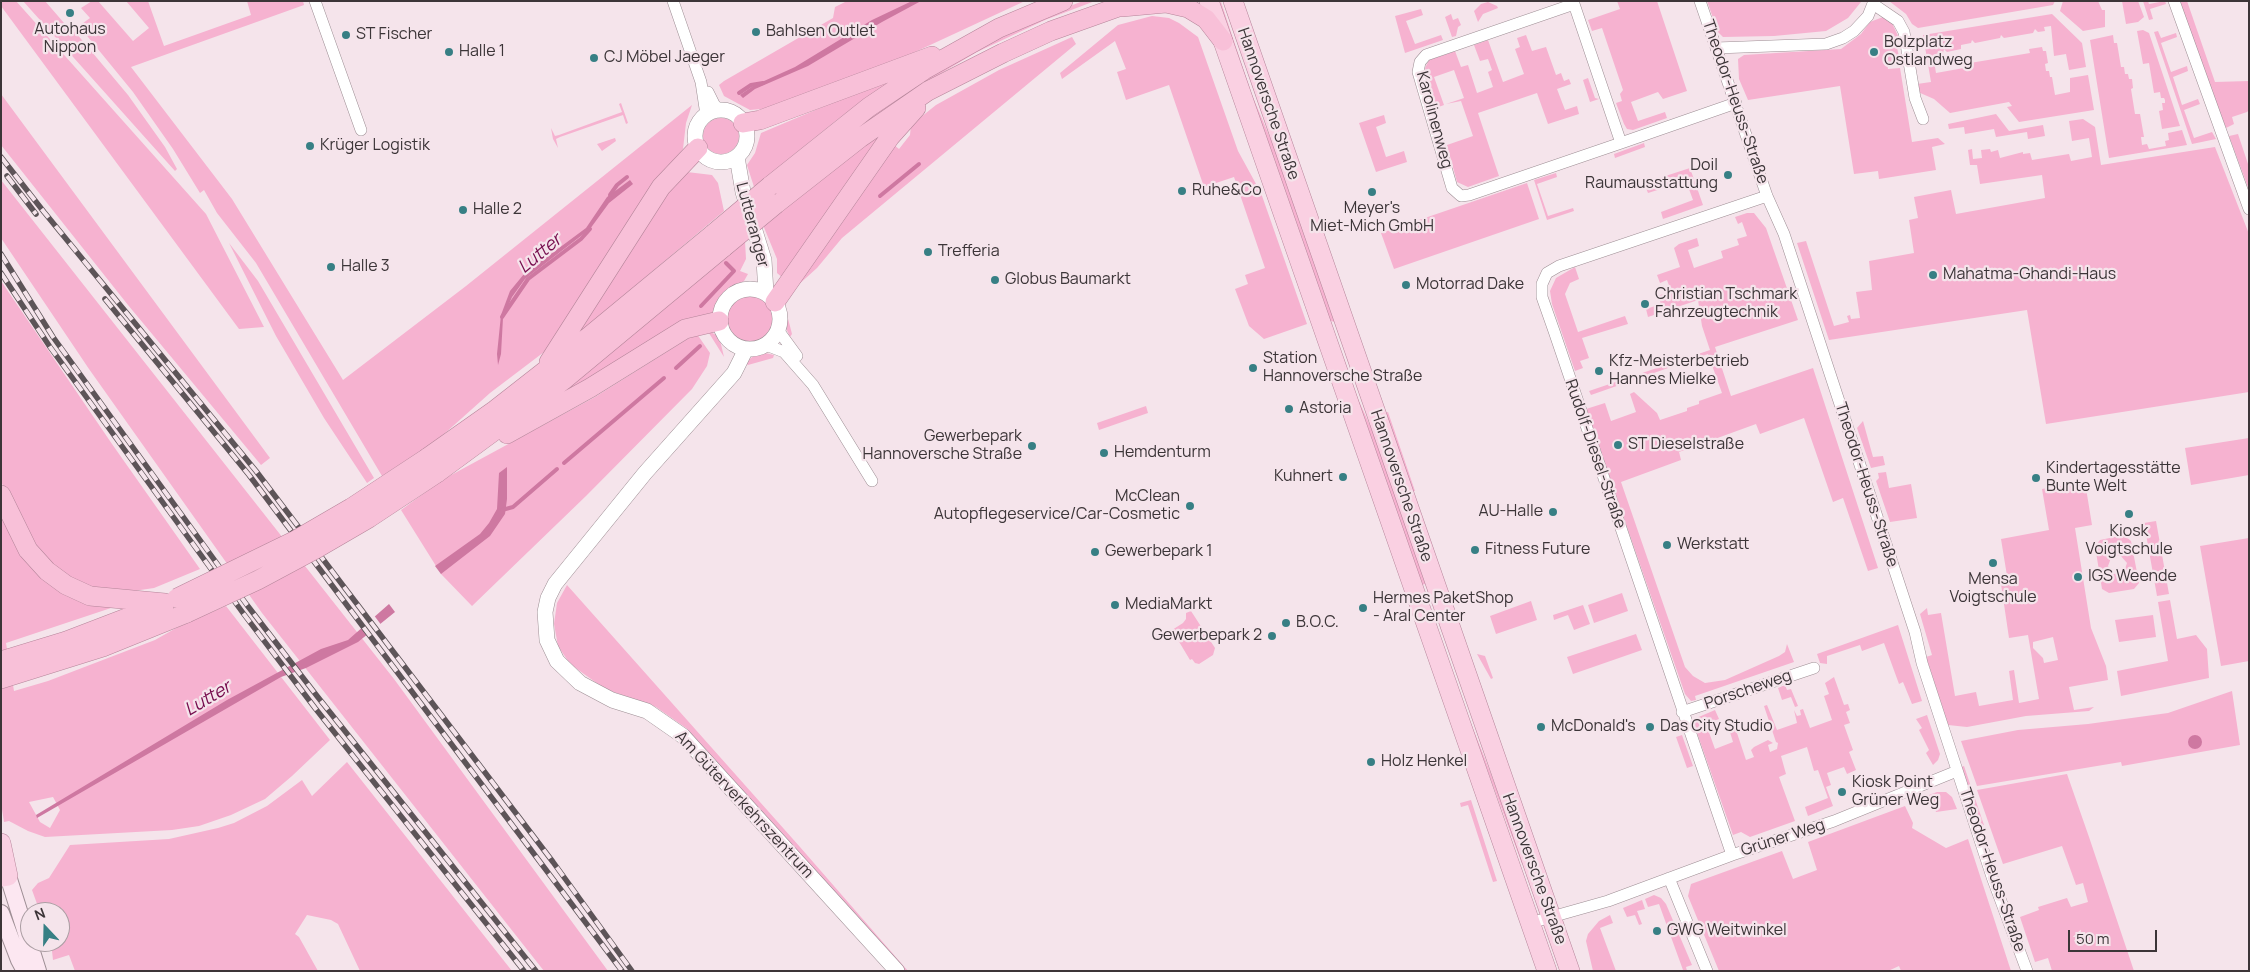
<!DOCTYPE html>
<html>
<head>
<meta charset="utf-8">
<style>
	body { margin:0 }
	#map { position:relative; width:2250px; height:972px; overflow:hidden; background:#f5e4eb; font-family:Manrope,sans-serif }
	canvas { display:block }
	.frame { position:absolute; inset:0; border:2px solid #3c3538; pointer-events:none }
	.north { position:absolute; left:20px; top:902px; width:50px; height:50px; box-sizing:border-box; background:#f5e4eb; border:1px solid #ab9ea3; border-radius:50%; rotate:339deg; font-size:14px; font-weight:700; line-height:20px; text-align:center; color:#3c3538 }
	.north::after { content:''; display:block; margin:auto; width:18px; height:22px; background:#377f84; clip-path:polygon(50% 0,100% 100%,50% 72%,0 100%) }
	.scale { position:absolute; left:2068px; top:930px; width:89px; height:22px; box-sizing:border-box; border:2px solid #3c3538; border-top:0; padding-left:6px; font-size:15px; line-height:18px; white-space:nowrap; color:#3c3538; -webkit-text-stroke:4px #f5e4eb; paint-order:stroke }
</style>
</head>
<body>
<div id="map">
<canvas width="2250" height="972"></canvas>
<div class="frame"></div>
<div class="north">N</div>
<div class="scale">50 m</div>
</div>
<script>
const g = document.querySelector('canvas').getContext('2d');
g.lineJoin = 'round';
function fill(path, color) {
  g.fillStyle = color;
  g.fill(path, 'evenodd');
}
function shape(rows) {
  const path = new Path2D();
  for (const r of rows) {
    if (r.length === 3) {
      path.moveTo(r[0] + r[2], r[1]);
      path.arc(r[0], r[1], r[2], 0, 2 * Math.PI);
      continue;
    }
    path.moveTo(r[0], r[1]);
    for (let i = 2; i < r.length; i += 2) path.lineTo(r[i], r[i + 1]);
  }
  return path;
}
function strokePath(path, color, width, dash) {
  g.strokeStyle = color;
  g.lineWidth = width;
  g.lineCap = dash ? 'butt' : 'round';
  g.setLineDash(dash || []);
  g.stroke(path);
}
function drawText(font, color, halo, rows, align = 'center') {
  g.font = font + ' Manrope,sans-serif';
  g.lineWidth = 4.5;
  g.setLineDash([]);
  g.textBaseline = 'middle';
  g.strokeStyle = halo;
  g.fillStyle = color;
  for (const [text, x, y, turn = 0] of rows) {
    g.save();
    g.translate(x, y);
    g.rotate((+turn || 0) * Math.PI / 180);
    g.textAlign = isNaN(turn) ? turn : align;
    if (halo) g.strokeText(text, 0, 0);
    g.fillText(text, 0, 0);
    g.restore();
  }
}
fill(shape([
	[1,1,16,1,206,214,264,327,239,329,1,6],
	[23,1,45,1,71,31,76,33,128,95,165,147,177,169,175,171],
	[92,1,98,1,133,41,149,28,126,1,148,1,164,46,251,15,247,1,303,1,304,5,131,67,232,199,343,380,466,286,692,105,686,123,683,149,654,186,559,333,544,352,490,393,434,443,382,476,256,263,217,213,204,190,200,193,173,149,133,92,79,26,90,18,81,8],
	[847,1,1025,1,900,59,772,108,750,110,724,96,719,85,724,81,833,18,835,7],
	[1083,1,1095,1,1045,20,977,52,928,81,848,138,846,136,906,91,976,48,1044,16],
	[1617,1,1657,1,1687,91,1663,99,1658,92,1631,102,1638,121,1665,112,1667,118,1633,130,1627,129,1624,124,1616,103,1622,101,1620,94,1623,90,1602,28,1592,31,1588,20,1620,9],
	[1707,1,1858,1,1861,2,1848,18,1826,31,1774,36,1723,37,1718,32],
	[1889,1,2055,1,2053,5,1918,28,1912,24,1906,14],
	[2063,1,2098,1,2102,10,2105,10,2105,27,2083,31,2060,11],
	[2122,1,2138,1,2144,17,2138,22,2126,24],
	[2143,1,2148,1,2149,4,2165,1,2166,4,2150,9,2153,19,2149,20],
	[2179,1,2187,1,2215,82,2249,81,2249,110,2247,112,2232,117,2234,124,2226,128,2207,83],
	[1221,2,1252,95,1279,159,1335,322,1327,320,1217,4],
	[1488,2,1497,6,1498,8,1483,14,1478,22,1474,11,1481,4],
	[1421,9,1423,15,1406,21,1415,44,1441,35,1443,40,1405,53,1395,16],
	[1451,14,1453,20,1458,18,1461,25,1458,27,1456,36,1452,37,1445,17],
	[2052,14,2082,43,2086,67,2069,70,2066,54,2054,56,2051,26,2044,27,2045,31,2038,32,2035,29,2033,33,2004,38,2001,35,2000,38,1975,43,1972,40,1971,43,1961,45,1961,49,1947,52,1944,49,1943,53,1933,55,1936,73,1964,68,1964,64,2030,53,2029,49,2042,47,2043,51,2046,51,2048,63,2045,64,2046,71,2049,71,2050,77,2052,77,2055,95,2070,92,2070,78,2088,75,2094,110,2019,122,2007,107,2012,106,2009,102,1950,113,1934,99,1918,92,1917,84,1931,82,1923,35],
	[1152,16,1169,18,1179,23,1198,37,1238,151,1261,193,1307,324,1264,339,1249,326,1235,289,1248,284,1245,275,1265,268,1234,177,1204,187,1169,85,1126,100,1117,72,1126,69,1115,41,1062,79,1060,73,1118,25],
	[1883,17,1892,23,1899,38,1896,43,1900,61,1887,63,1888,69,1900,68,1912,142,1938,138,1945,144,1932,147,1936,170,1879,179,1878,171,1854,174,1840,86,1748,100,1739,79,1738,59,1744,55,1841,49,1861,34,1870,22],
	[2143,30,2149,33,2180,126,2162,129,2159,111,2163,110,2162,103,2165,103,2165,100,2164,98,2161,98,2160,92,2154,93,2149,63,2143,64,2137,31],
	[2158,31,2161,38,2176,33,2177,37,2161,43,2171,72,2187,66,2188,71,2173,77,2182,105,2198,99,2200,104,2184,110,2194,138,2212,132,2216,139,2192,144,2154,32],
	[1526,35,1532,51,1546,47,1556,75,1561,73,1564,81,1569,79,1571,84,1557,89,1565,110,1577,106,1579,114,1548,124,1537,93,1478,113,1499,176,1468,187,1457,182,1447,145,1473,136,1461,101,1446,104,1464,98,1454,70,1434,77,1444,105,1436,108,1425,68,1429,60,1455,51,1461,67,1468,65,1477,93,1493,87,1488,72,1492,70,1488,59,1480,61,1474,45,1488,40,1503,82,1524,74,1515,49,1520,47,1517,38],
	[2113,35,2114,43,2117,43,2121,67,2124,67,2125,74,2128,74,2129,79,2132,79,2133,88,2131,89,2135,114,2140,114,2144,137,2141,137,2142,145,2147,144,2149,149,2166,146,2165,141,2169,140,2168,133,2182,130,2187,145,2109,158,2090,40],
	[1072,37,1076,44,842,238,817,268,797,286,894,145,899,149,910,135,911,125,936,105,999,70],
	[891,78,892,81,837,120,754,187,747,165,755,153,761,133],
	[1588,78,1595,98,1599,99,1590,102,1583,80],
	[1,94,270,458,261,465,128,305,1,145],
	[621,103,628,123,626,124,623,115,560,137,556,139,558,148,553,139,551,128,555,136,559,135,622,112,619,104],
	[1996,114,2009,131,2043,125,2045,136,2028,139,2027,132,1996,137,1994,129,1965,134,1964,127,1949,129,1948,124],
	[1384,115,1386,123,1376,127,1386,157,1404,151,1407,162,1376,172,1359,123],
	[721,136,18],
	[2083,119,2095,127,2101,165,2215,147,2249,234,2249,392,2046,424,2027,310,1829,340,1797,243,1806,241,1834,326,1849,322,1847,316,1850,315,1851,319,1860,318,1856,292,1872,290,1869,261,1914,253,1909,220,1918,218,1914,197,1951,190,1956,214,2045,198,2042,175,1980,184,1977,165,1970,165,1968,150,1972,149,1973,159,1982,158,1981,150,1990,149,1991,152,1998,150,2000,158,2023,152,2023,154,2030,153,2032,160,2069,154,2071,161,2092,157,2089,138,2072,141,2069,121],
	[891,125,784,279,777,273,777,259,763,225],
	[2238,134,2249,167,2249,190,2229,136],
	[615,138,616,141,602,151,597,144],
	[1644,143,1645,147,1615,158,1614,154],
	[1690,168,1703,205,1663,219,1661,212,1693,200,1686,181,1648,193,1644,183],
	[687,172,712,175,718,183,724,211,577,335,670,188],
	[1556,173,1557,177,1537,184,1548,216,1573,208,1574,211,1547,220,1534,180],
	[1,180,394,679,608,971,544,971,262,613,89,369,1,238],
	[1527,183,1539,219,1394,269,1381,233],
	[1747,213,1754,213,1766,228,1798,320,1715,347,1731,396,1813,368,1878,568,1868,571,1843,498,1833,502,1804,418,1760,434,1756,424,1679,452,1681,460,1621,482,1685,667,1693,676,1705,683,1725,680,1779,656,1785,652,1787,644,1794,662,1695,696,1696,700,1691,701,1685,694,1586,409,1605,403,1611,421,1636,412,1630,394,1634,392,1657,413,1660,420,1687,411,1687,408,1699,404,1699,401,1722,393,1708,354,1591,395,1589,391,1710,350,1702,326,1698,300,1648,317,1646,309,1661,304,1658,296,1671,291,1667,280,1660,283,1657,275,1680,267,1674,248,1679,244,1697,238,1699,246,1688,250,1694,268,1723,258,1721,251,1739,245,1737,239,1747,236,1742,222,1738,224,1735,217],
	[745,241,746,259,740,271,748,274,744,281,724,295,717,304,714,315,544,405],
	[229,243,258,281,374,478,367,483,324,418,276,336],
	[1575,267,1579,279,1570,283,1565,294,1578,332,1625,316,1628,324,1582,338,1589,358,1580,361,1583,368,1575,371,1552,304,1550,291,1556,278],
	[1,281,112,444,200,569,154,588,120,593,98,590,77,582,56,569,39,551,1,482],
	[750,319,24],
	[784,303,792,334,790,337,785,326],
	[707,330,716,335,720,340,724,357],
	[697,334,710,353,707,366,692,389,586,496,472,606,441,574,401,510,442,480,595,397,687,339],
	[757,353,765,353,774,355,773,358,748,365,745,363],
	[1344,359,1358,399,1387,463,1428,583,1419,586,1341,360],
	[1146,406,1148,413,1099,430,1097,423],
	[1388,412,1415,491,1410,492,1383,414],
	[1863,421,1873,457,1883,456,1885,465,1871,468,1857,428],
	[2249,438,2249,475,2191,485,2185,448],
	[1886,472,1889,488,1911,484,1917,518,1890,522,1876,481,1879,478,1878,473],
	[2085,482,2092,525,2075,528,2091,628,2106,666,2108,680,2069,687,2074,710,2094,707,2089,711,2026,716,1967,727,1948,725,1926,657,1932,655,1920,614,1927,608,1928,615,1941,613,1955,696,1976,692,1979,706,2013,700,2009,671,2014,670,2019,703,2039,699,2028,635,2009,638,2001,584,2008,582,2001,539,2049,530,2042,489],
	[2053,637,2058,660,2044,663,2043,658,2033,648,2033,642],
	[1,512,21,550,117,606,6,643,14,691,48,681,155,640,185,623,226,606,330,740,292,776,265,799,231,815,199,826,172,830,45,837,28,831,9,821,4,822,1,803],
	[53,797,60,810,50,828,40,822,29,802],
	[2156,521,2169,594,2157,596,2144,523],
	[2124,535,2131,541,2139,583,2134,589,2109,593,2102,589,2095,546,2100,540],
	[2120,555,2127,563,2124,572,2113,574,2108,566,2111,558],
	[2249,538,2249,661,2221,666,2200,546],
	[567,585,800,847,908,971,904,971,809,867,686,728,656,707,605,689,570,664,558,646,554,624,557,603],
	[1622,593,1628,611,1594,623,1588,605],
	[2170,600,2177,639,2196,635,2207,649,2209,678,2121,696,2117,671,2168,661,2158,602],
	[1531,601,1537,620,1496,634,1490,616],
	[1583,605,1590,624,1574,630,1568,615,1554,620,1553,615],
	[1191,611,1215,648,1213,655,1199,664,1195,663,1192,659,1190,660,1172,630,1183,623,1186,619,1186,613],
	[2153,615,2156,637,2119,642,2115,620],
	[1898,625,1922,701,1912,704,1903,682,1899,684,1884,643,1862,651,1860,645,1827,656,1827,664,1820,663,1817,654],
	[1636,634,1642,650,1573,674,1567,657],
	[1477,654,1485,656,1493,678,1491,679],
	[1834,677,1844,705,1848,704,1850,710,1846,712,1850,723,1844,725,1853,750,1849,752,1856,770,1847,774,1844,767,1827,773,1831,785,1826,787,1833,806,1808,816,1805,807,1828,798,1818,770,1814,771,1807,747,1781,756,1786,774,1779,777,1795,821,1750,837,1741,832,1733,835,1696,730,1694,719,1715,710,1719,719,1706,724,1715,749,1733,742,1729,729,1735,727,1746,760,1754,757,1751,750,1754,747,1768,740,1773,743,1768,745,1770,752,1777,749,1778,743,1776,742,1764,706,1767,705,1777,730,1797,723,1794,710,1797,716,1801,715,1800,710,1803,709,1810,728,1832,720,1824,696,1829,694,1825,683],
	[1785,685,1787,690,1791,689,1798,706,1795,707,1791,697,1782,700,1778,688],
	[1457,688,1491,774,1524,863,1522,864],
	[2232,691,2240,745,2122,766,2121,762,1977,786,1961,741,2018,730,2088,724,2168,713],
	[1927,715,1940,754,1938,760,1933,765,1926,753,1929,750,1919,730,1922,728,1916,719],
	[1682,735,1693,766,1687,768,1676,737],
	[347,762,512,971,360,971,338,924,331,920,307,915,295,934,299,937,318,971,75,971,69,955,53,960,51,942,60,942,60,912,40,912,32,890,38,883,49,878,70,845,169,839,218,828,234,823,267,806,302,780,312,796],
	[1964,766,1984,825,1982,826,1961,767],
	[2067,774,2089,837,2134,971,2052,971,2048,958,2035,962,2020,917,2039,910,2038,907,2067,898,2071,907,2088,902,2083,883,2076,885,2062,846,2003,864,1977,790],
	[1937,792,1946,792,1952,797,1957,809,1936,812,1929,795],
	[1471,800,1497,881,1493,882,1468,805,1461,807,1460,803],
	[1905,806,1913,823,1912,828,1946,848,1968,839,2011,971,1901,971,1899,966,1888,971,1719,971,1688,896,1691,884,1782,851,1793,879,1817,870,1808,842],
	[1654,895,1661,898,1666,904,1692,965,1686,967,1687,971,1683,970,1659,904,1648,907,1645,899],
	[1642,900,1645,909,1637,911,1642,924,1639,925,1635,915,1627,917,1623,908],
	[1610,915,1613,923,1600,928,1616,971,1593,971,1586,941,1588,934,1599,921]
]), '#f6b2d0');
fill(shape([
	[912,1,921,1,882,22,808,66,755,89,743,98,740,95,753,86,795,67,872,20],
	[630,180,633,184,609,203,590,229,525,279,512,297,503,318,501,354,498,365,497,354,501,315,510,291,524,274,586,228,607,197],
	[507,467,507,499,505,514,490,536,441,574,435,566,480,534,489,523,497,509,499,473],
	[389,604,395,612,358,642,306,668,281,677,37,818,36,815,227,700,321,649,348,640],
	[2195,742,7]
]), '#ce78a1');
fill(shape([
	[373,614,382,626,369,636,360,625]
]), '#f5e4eb');
strokePath(shape([
	[739,93,751,85,763,83],
	[610,195,617,185,627,177],
	[880,196,919,164],
	[701,306,734,271,726,263],
	[502,317,528,279,581,239,590,229],
	[676,368,700,346],
	[564,463,664,378],
	[502,510,513,507,557,469]
]), '#ce78a1', 4);
const minor = shape([
	[315,1,361,130],
	[673,1,701,82,706,115],
	[1700,1,1767,196,1784,234,1915,632,1922,663,1992,877,2027,971],
	[2174,1,2249,209],
	[1873,4,1898,21,1904,32,1915,98,1923,119],
	[1716,48,1826,44,1843,38,1854,31,1868,16,1874,1],
	[708,92,714,104,719,110],
	[1621,143,1469,195,1461,196,1452,188,1418,72,1420,62,1426,55,1574,4,1621,143,1736,103],
	[778,330,797,356],
	[766,345,784,352,813,385,872,481],
	[1682,712,1814,668],
	[1732,855,1554,331,1542,297,1542,284,1547,273,1559,266,1767,196],
	[1669,878,1707,971],
	[1530,923,1608,901,1732,855,1834,821,1957,771]
]);
const tertiary = shape([
	[721,136,26],
	[737,157,743,192,764,260,766,293],
	[750,319,30],
	[746,349,734,373,645,473,555,584,548,598,545,612,547,640,557,661,580,683,612,700,647,711,683,736,897,971]
]);
const secondary = shape([
	[8,876,38,971],
	[1,913,19,960,25,971]
]);
const primary = shape([
	[1209,1,1547,971],
	[1233,1,1570,971],
	[1,843,8,876,1,877]
]);
const trunk = shape([
	[1122,7,1166,3,1188,8,1206,19,1223,41],
	[743,123,760,120,932,56],
	[770,186,869,107,924,70,999,28,1063,1],
	[776,204,860,138,928,91,1003,53,1051,31,1135,1],
	[775,302,890,137,916,108],
	[549,362,661,187,698,148],
	[507,434,590,388,685,329,719,321],
	[427,458,495,410,587,338,713,234],
	[437,473,565,379,724,247],
	[1,495,28,550,47,571,66,585,90,596,165,603],
	[1,661,66,641,160,605],
	[1,679,103,647,187,613]
]);
strokePath(minor, '#9d8e94', 12);
strokePath(tertiary, '#9d8e94', 16);
strokePath(secondary, '#9d8e94', 18);
strokePath(primary, '#b5859a', 20);
strokePath(trunk, '#b5859a', 20);
strokePath(minor, '#fff', 11);
strokePath(tertiary, '#fff', 15);
strokePath(secondary, '#fce7f1', 16);
strokePath(primary, '#fad0e2', 19);
strokePath(trunk, '#f8c0d8', 19);
const rail = shape([
	[1,157,44,212,256,471,553,862,632,971],
	[7,176,36,214],
	[1,254,53,337,247,605,317,696,536,971],
	[1,273,50,347,243,613,315,708,524,971],
	[105,299,249,475,622,971]
]);
strokePath(rail, '#5d5458', 5.5);
strokePath(rail, '#f5e4eb', 4, [11]);
const trunkBridge = shape([
	[713,234,770,186],
	[724,247,776,204],
	[177,598,296,540,351,508,427,458],
	[187,613,258,580,314,550,369,518,437,473]
]);
strokePath(trunkBridge, '#b5859a', 20, []);
strokePath(trunkBridge, '#f8c0d8', 19);
for (const [x, y, r, color] of [
	[70,13,5,"#377f84"],
	[756,32,5,"#377f84"],
	[346,35,5,"#377f84"],
	[449,52,5,"#377f84"],
	[1874,52,5,"#377f84"],
	[594,58,5,"#377f84"],
	[310,146,5,"#377f84"],
	[1728,175,5,"#377f84"],
	[1182,191,5,"#377f84"],
	[1372,192,5,"#377f84"],
	[463,210,5,"#377f84"],
	[928,252,5,"#377f84"],
	[331,267,5,"#377f84"],
	[1933,275,5,"#377f84"],
	[995,280,5,"#377f84"],
	[1406,285,5,"#377f84"],
	[1645,304,5,"#377f84"],
	[1253,368,5,"#377f84"],
	[1599,371,5,"#377f84"],
	[1289,409,5,"#377f84"],
	[1618,445,5,"#377f84"],
	[1032,446,5,"#377f84"],
	[1104,453,5,"#377f84"],
	[1343,477,5,"#377f84"],
	[2036,478,5,"#377f84"],
	[1190,506,5,"#377f84"],
	[1553,512,5,"#377f84"],
	[2129,514,5,"#377f84"],
	[1667,545,5,"#377f84"],
	[1475,550,5,"#377f84"],
	[1095,552,5,"#377f84"],
	[1993,563,5,"#377f84"],
	[2078,577,5,"#377f84"],
	[1115,605,5,"#377f84"],
	[1363,608,5,"#377f84"],
	[1286,623,5,"#377f84"],
	[1272,636,5,"#377f84"],
	[1541,727,5,"#377f84"],
	[1650,727,5,"#377f84"],
	[1371,762,5,"#377f84"],
	[1842,792,5,"#377f84"],
	[1657,931,5,"#377f84"]
]) {
  const dot = new Path2D();
  dot.arc(x, y, r, 0, 2 * Math.PI);
  g.fillStyle = color;
  g.fill(dot);
  strokePath(dot, '#f5e4eb', 2);
}
drawText('16px', '#3c3538', '#f5e4eb', [
	["Autohaus",70,30,"center"],
	["Nippon",70,48,"center"],
	["Bahlsen Outlet",766,32],
	["ST Fischer",356,35],
	["Bolzplatz",1884,43],
	["Ostlandweg",1884,61],
	["Halle 1",459,52],
	["CJ Möbel Jaeger",604,58],
	["Krüger Logistik",320,146],
	["Doil",1718,166,"right"],
	["Raumausstattung",1718,184,"right"],
	["Ruhe&Co",1192,191],
	["Meyer's",1372,209,"center"],
	["Miet-Mich GmbH",1372,227,"center"],
	["Halle 2",473,210],
	["Trefferia",938,252],
	["Halle 3",341,267],
	["Mahatma-Ghandi-Haus",1943,275],
	["Globus Baumarkt",1005,280],
	["Motorrad Dake",1416,285],
	["Christian Tschmark",1655,295],
	["Fahrzeugtechnik",1655,313],
	["Station",1263,359],
	["Hannoversche Straße",1263,377],
	["Kfz-Meisterbetrieb",1609,362],
	["Hannes Mielke",1609,380],
	["Astoria",1299,409],
	["Gewerbepark",1022,437,"right"],
	["Hannoversche Straße",1022,455,"right"],
	["ST Dieselstraße",1628,445],
	["Hemdenturm",1114,453],
	["Kindertagesstätte",2046,469],
	["Bunte Welt",2046,487],
	["Kuhnert",1333,477,"right"],
	["McClean",1180,497,"right"],
	["Autopflegeservice/Car-Cosmetic",1180,515,"right"],
	["AU-Halle",1543,512,"right"],
	["Kiosk",2129,532,"center"],
	["Voigtschule",2129,550,"center"],
	["Werkstatt",1677,545],
	["Fitness Future",1485,550],
	["Gewerbepark 1",1105,552],
	["IGS Weende",2088,577],
	["Mensa",1993,580,"center"],
	["Voigtschule",1993,598,"center"],
	["Hermes PaketShop",1373,599],
	["- Aral Center",1373,617],
	["MediaMarkt",1125,605],
	["B.O.C.",1296,623],
	["Gewerbepark 2",1262,636,"right"],
	["McDonald's",1551,727],
	["Das City Studio",1660,727],
	["Holz Henkel",1381,762],
	["Kiosk Point",1852,783],
	["Grüner Weg",1852,801],
	["GWG Weitwinkel",1667,931]
], 'left');
drawText('16px', '#3c3538', '#f5e4eb', [
	["Theodor-Heuss-Straße",1735,102,71],
	["Hannoversche Straße",1268,104,71],
	["Karolinenweg",1434,120,75],
	["Lutteranger",752,225,75],
	["Rudolf-Diesel-Straße",1595,454,71],
	["Theodor-Heuss-Straße",1866,485,72],
	["Hannoversche Straße",1401,486,71],
	["Porscheweg",1748,690,-19],
	["Am Güterverkehrszentrum",744,805,47],
	["Grüner Weg",1783,838,-18],
	["Hannoversche Straße",1534,869,70],
	["Theodor-Heuss-Straße",1992,870,71]
]);
drawText('italic 18px', '#750b4c', '#f5e4eb', [
	["Lutter",540,254,-40],
	["Lutter",208,699,-31]
]);
</script>
</body>
</html>
